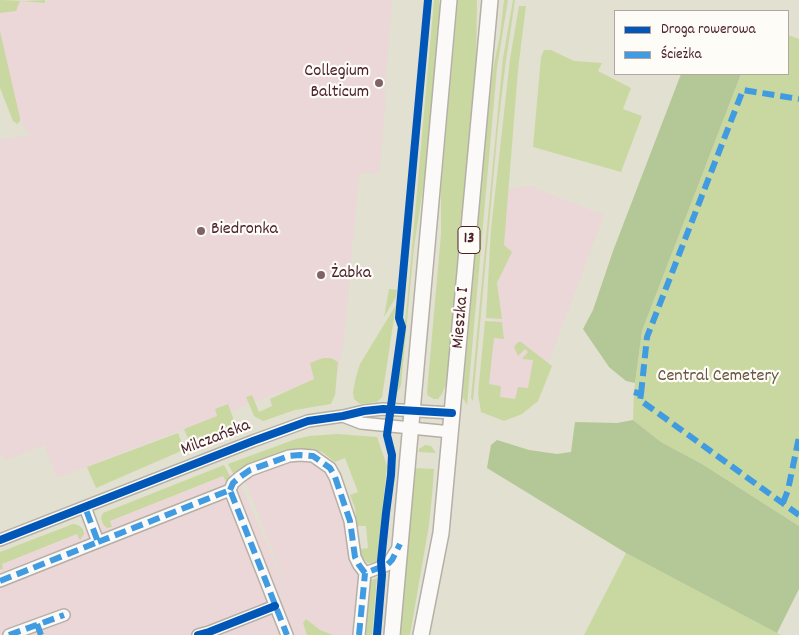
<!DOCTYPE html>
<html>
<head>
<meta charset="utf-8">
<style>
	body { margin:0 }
	#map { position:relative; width:799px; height:635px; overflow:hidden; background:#e2e0d0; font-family:Dekko,sans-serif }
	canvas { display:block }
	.legend { position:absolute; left:614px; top:10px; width:175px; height:65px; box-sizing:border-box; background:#fdfcf7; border:1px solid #b5a4a5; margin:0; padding:6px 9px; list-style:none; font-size:15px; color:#4a1f2b }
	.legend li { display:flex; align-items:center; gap:10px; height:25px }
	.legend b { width:25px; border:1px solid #b5a4a5 }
</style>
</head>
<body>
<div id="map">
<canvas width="799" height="635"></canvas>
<ul class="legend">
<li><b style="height:6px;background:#0057b8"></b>Droga rowerowa</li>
<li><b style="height:6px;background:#409be1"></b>Ścieżka</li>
</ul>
</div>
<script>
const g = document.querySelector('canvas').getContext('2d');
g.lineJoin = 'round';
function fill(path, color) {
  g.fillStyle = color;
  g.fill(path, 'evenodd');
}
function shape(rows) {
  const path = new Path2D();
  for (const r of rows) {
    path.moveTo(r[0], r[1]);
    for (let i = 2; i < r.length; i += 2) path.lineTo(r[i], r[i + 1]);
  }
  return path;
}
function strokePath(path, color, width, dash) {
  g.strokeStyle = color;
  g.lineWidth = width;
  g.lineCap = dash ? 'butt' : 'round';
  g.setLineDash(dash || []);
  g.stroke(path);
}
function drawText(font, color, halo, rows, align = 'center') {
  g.font = font + ' Dekko,sans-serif';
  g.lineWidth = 4.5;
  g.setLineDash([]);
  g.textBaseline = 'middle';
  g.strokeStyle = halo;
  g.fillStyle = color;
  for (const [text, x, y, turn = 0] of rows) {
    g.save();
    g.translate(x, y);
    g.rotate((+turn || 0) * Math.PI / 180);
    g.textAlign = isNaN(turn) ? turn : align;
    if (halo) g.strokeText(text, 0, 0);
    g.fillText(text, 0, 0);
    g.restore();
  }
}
fill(shape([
	[0,0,46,4,47,0,392,0,384,101,386,101,379,174,359,173,344,338,338,372,330,383,320,382,278,393,57,478,44,445,5,460,3,456,0,455,0,140,30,135,9,106,0,66],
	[529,186,604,215,534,399,485,407,509,189],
	[300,459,311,460,320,464,329,475,345,519,361,577,354,635,333,635,320,630,306,619,303,623,307,635,0,635,0,565,235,472,290,597,246,482,249,478,256,474]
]), '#ebd7d8');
fill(shape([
	[0,0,25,1,45,0,45,3,20,1,16,11,0,13],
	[434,0,439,0,440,11,425,175,414,247,401,385,396,395,407,304],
	[458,0,477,0,476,72,449,377,442,394,438,399,434,399,428,396,427,392,441,234,441,187],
	[504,0,508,0,497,68,493,113,467,405,463,398,464,380,485,143,493,69,500,35],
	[513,0,515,0,505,68,498,127,473,401,471,398,499,99,503,58],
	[519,6,526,6,518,70,504,245,512,252,497,283,502,319,486,318,491,229,510,59],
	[0,31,20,118,20,121,17,124,13,121,0,88],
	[788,35,799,39,799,526,702,464,661,442,633,420,634,392,642,331,741,74,788,74],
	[544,50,551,50,574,61,602,63,598,71,631,88,623,109,642,116,621,172,533,147,541,57],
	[389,289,397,290,396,297,384,317],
	[396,305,382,397,377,402,360,404,354,399,353,392,356,377,360,364],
	[485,321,502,322,504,339,494,338,489,384,500,386,501,387,500,397,515,399,518,387,528,388,533,360,522,359,528,352,525,349,518,356,514,347,518,342,521,342,552,366,538,401,522,414,504,421,481,412,478,394],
	[323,358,331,358,338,362,335,395,331,404,295,410,263,421,254,416,246,397,252,395,259,412,272,406,270,399,314,379,310,363],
	[228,404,236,426,233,432,194,448,191,446,184,429,217,416,215,409],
	[178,433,183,446,181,451,96,488,87,467],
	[337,434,377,437,387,466,377,563,368,563,360,556,361,549,368,548,366,526,357,526,355,508,350,495,358,492,345,458,335,462,322,452,305,449,294,450,243,469,234,475,228,464,296,439,309,436],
	[425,445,431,446,436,453,419,452,419,449],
	[224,465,231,478,227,484,223,476,110,521,112,527,107,528,103,524,101,518,103,513],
	[415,468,434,469,432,496,429,525,410,635,399,635],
	[73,524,78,525,83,529,84,534,80,540,77,534,2,564,3,569,0,569,0,552],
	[626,553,781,635,584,635],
	[377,578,372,635,364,635,368,585,371,580],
	[306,619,320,630,333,635,307,635,303,623]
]), '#c9d8a0');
fill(shape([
	[681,74,741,74,642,331,635,383,626,381,609,367,583,329,593,310,613,251],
	[633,420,661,442,702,464,799,526,799,589,777,633,626,553,487,468,491,445,497,440,529,450,557,454,571,452,575,422,617,423]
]), '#b4c797');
const minor = shape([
	[343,416,361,423,451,432],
	[230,490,233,483,240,477,250,470,289,456,300,455,313,456,330,468,335,477,350,521,355,557,359,565,365,573,387,565,398,548],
	[0,540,253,441,308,421,343,416,364,411,383,409,452,413],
	[98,542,230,490,287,635],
	[0,581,98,542,85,507],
	[9,635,64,615],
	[198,635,209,632,275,606],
	[359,635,365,573]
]);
const major = shape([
	[392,635,449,0],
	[421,635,441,533,490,0]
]);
strokePath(minor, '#b5afa6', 14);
strokePath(major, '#b5afa6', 18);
strokePath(minor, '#fbfaf8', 11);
strokePath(major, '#fbfaf8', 15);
strokePath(shape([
	[634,392,641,394,640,400,799,515],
	[641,394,647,337,743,90,799,99],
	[230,490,233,483,240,477,250,470,289,456,300,455,313,456,330,468,335,477,350,521,355,557,359,565,365,573,387,565,392,560,400,544],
	[783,503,788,490,799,437],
	[98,542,230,490,287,635],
	[0,581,98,542,85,507],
	[37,624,41,635],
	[9,635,64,615],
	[359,635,365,573]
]), '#409be1', 6, [12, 6]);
strokePath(shape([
	[0,540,253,441,308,421,343,416,364,411,383,409,452,413],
	[198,635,209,632,275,606],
	[377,635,382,575,381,561,386,513,391,475,392,455,387,435,402,327,399,318,428,0]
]), '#0057b8', 8);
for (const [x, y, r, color] of [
	[379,83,5,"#7f6365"],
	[201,231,5,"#7f6365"],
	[321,275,5,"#7f6365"]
]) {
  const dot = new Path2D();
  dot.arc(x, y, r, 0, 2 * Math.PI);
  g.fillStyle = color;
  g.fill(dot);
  strokePath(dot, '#fdfcf7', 2);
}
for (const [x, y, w] of [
	[469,240,22]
]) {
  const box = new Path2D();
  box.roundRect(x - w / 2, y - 13.5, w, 27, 4);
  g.fillStyle = '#fdfcf7';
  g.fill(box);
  strokePath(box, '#4a1f2b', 1);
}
drawText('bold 16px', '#4a1f2b', null, [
	["13",469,240]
]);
drawText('18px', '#4a1f2b', '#fdfcf7', [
	["Collegium",369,73,"right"],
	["Balticum",369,94,"right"],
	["Biedronka",211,231],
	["Żabka",331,275]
], 'left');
drawText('18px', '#4a1f2b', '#fdfcf7', [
	["Mieszka I",462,318,-85],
	["Milczańska",216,439,-21]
]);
drawText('18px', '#6a5442', '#fdfcf7', [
	["Central Cemetery",718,378]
]);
</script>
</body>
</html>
